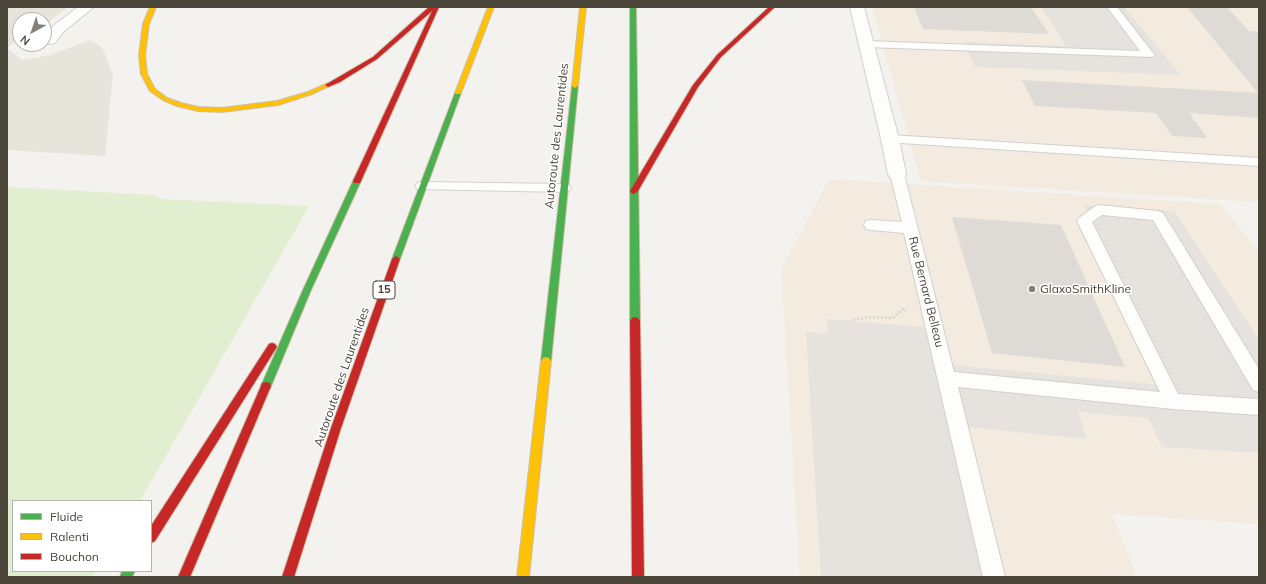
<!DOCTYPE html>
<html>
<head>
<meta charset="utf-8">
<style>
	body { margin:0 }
	#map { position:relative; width:1266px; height:584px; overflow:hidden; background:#f4f2ee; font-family:Mulish,sans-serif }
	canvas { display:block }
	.frame { position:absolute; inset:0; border:8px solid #4b4439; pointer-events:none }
	.legend { position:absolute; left:12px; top:500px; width:140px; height:72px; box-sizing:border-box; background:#fff; border:1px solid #b7b4b0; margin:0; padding:5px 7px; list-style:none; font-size:12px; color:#4b4439 }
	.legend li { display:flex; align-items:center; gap:8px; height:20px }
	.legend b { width:20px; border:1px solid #b7b4b0 }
	.north { position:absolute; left:12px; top:12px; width:40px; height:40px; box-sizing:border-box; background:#fff; border:1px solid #b7b4b0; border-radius:50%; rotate:220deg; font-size:11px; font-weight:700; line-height:16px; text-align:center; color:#4b4439 }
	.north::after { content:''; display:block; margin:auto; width:14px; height:18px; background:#868178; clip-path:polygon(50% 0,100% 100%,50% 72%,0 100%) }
</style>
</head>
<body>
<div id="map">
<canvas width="1266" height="584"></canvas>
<div class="frame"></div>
<ul class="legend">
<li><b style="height:5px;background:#4caf50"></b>Fluide</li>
<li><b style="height:5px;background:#ffc107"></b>Ralenti</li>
<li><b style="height:5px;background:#c62828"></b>Bouchon</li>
</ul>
<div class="north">N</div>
</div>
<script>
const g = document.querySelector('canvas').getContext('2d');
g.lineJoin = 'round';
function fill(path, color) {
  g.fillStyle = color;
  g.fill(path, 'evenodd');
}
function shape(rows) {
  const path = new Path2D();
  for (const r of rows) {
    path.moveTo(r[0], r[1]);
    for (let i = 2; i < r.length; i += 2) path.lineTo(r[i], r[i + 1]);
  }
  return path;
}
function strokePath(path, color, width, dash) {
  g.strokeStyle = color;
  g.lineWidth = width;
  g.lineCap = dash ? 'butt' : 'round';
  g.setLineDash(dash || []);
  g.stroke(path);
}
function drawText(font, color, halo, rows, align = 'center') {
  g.font = font + ' Mulish,sans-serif';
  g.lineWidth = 3;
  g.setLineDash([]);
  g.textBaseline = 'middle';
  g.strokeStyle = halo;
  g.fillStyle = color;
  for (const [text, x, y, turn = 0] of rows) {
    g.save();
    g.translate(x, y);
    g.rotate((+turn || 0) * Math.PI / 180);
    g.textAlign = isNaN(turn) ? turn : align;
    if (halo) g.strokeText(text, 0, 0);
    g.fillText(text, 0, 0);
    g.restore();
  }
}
fill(shape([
	[7,7,68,7,44,26,44,20,20,20,20,38,7,48],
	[90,40,102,47,113,75,105,156,7,150,7,48,22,60,50,55]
]), '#e7e4dc');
fill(shape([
	[872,7,1259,7,1259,202,921,181],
	[829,179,1221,204,1259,253,1259,524,1112,514,1137,577,800,577,781,270]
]), '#f3ebdf');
fill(shape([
	[7,187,153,195,161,199,309,206,140,501,13,501,13,571,96,571,92,577,7,577]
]), '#e1eecf');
fill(shape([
	[1041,7,1124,7,1181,75,975,67,963,42,1066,46],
	[1084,205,1174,211,1259,340,1259,453,1162,447,1148,418,1078,412,1087,439,967,427,953,365,1171,386],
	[827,319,935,328,994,577,821,577,806,332,828,334]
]), '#e6e3df');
fill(shape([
	[914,7,1031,7,1049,34,923,29],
	[1187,7,1227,7,1249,31,1259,32,1259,118,1189,113,1207,138,1172,136,1156,113,1035,106,1022,80,1258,93],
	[952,217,1061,225,1125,367,992,353]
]), '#dedbd6');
const lane = shape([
	[1107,7,1117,7,1153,53,1155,55,1153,57,866,47,861,44,866,41,1140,51,1107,7],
	[890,135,1259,158,1259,166,885,142,884,139,885,136,890,135],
	[897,170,902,171,904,174,954,372,1160,392,1077,221,1079,218,1094,207,1099,205,1158,211,1163,213,1259,369,1259,392,1253,390,1153,220,1102,215,1092,222,1178,394,1259,399,1259,415,1173,409,958,387,1005,577,983,577,904,233,871,230,866,229,864,225,866,221,871,220,902,222,890,174,892,171,897,170],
	[422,182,564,184,569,185,571,188,569,191,564,192,417,189,415,186,417,183,422,182]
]);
const street = shape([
	[78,7,94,7,63,32,55,43,50,44,45,43,44,38,53,26,78,7],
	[850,7,864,7,899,139,906,174,904,178,897,180,890,178,888,174,881,139,850,7]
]);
const fast = shape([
	[630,7,636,7,640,321,638,324,635,325,632,324,630,321,630,7],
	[575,84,578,86,551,361,549,364,546,365,543,364,541,361,572,86,575,84],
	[458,91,461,93,400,259,396,262,393,261,392,259,455,93,458,91],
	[354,179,360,179,361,181,311,290,271,386,270,389,266,390,262,389,261,386,303,290,354,179],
	[122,571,135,571,132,577,120,577,122,571]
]);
const slow = shape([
	[150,7,156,7,149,24,145,55,147,74,155,89,167,98,181,103,198,107,222,108,277,101,308,92,326,84,328,83,331,85,312,94,278,105,222,112,198,111,177,106,163,100,150,91,141,74,139,55,143,24,150,7],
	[488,7,494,7,461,93,460,94,456,94,455,93,488,7],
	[580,7,586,7,578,86,575,88,572,86,580,7],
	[546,357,549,358,551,361,529,577,517,577,541,361,543,358,546,357]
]);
const jam = shape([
	[429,7,439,7,361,181,360,183,354,183,353,181,432,11,377,59,340,82,328,87,325,85,373,57,429,7],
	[769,7,775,7,721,57,698,87,638,191,634,194,631,193,630,191,693,85,717,55,769,7],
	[396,256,400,259,341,428,294,577,282,577,331,428,392,259,396,256],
	[635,317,638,318,640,321,644,577,632,577,630,321,632,318,635,317],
	[272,343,275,344,277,347,275,350,155,541,151,543,151,526,269,344,272,343],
	[266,382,270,383,271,386,190,577,178,577,261,386,262,383,266,382]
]);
strokePath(lane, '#d2d0cb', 2);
strokePath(street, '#d2d0cb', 2);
strokePath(fast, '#ccbfa9', 2);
strokePath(slow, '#ccbfa9', 2);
strokePath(jam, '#ccbfa9', 2);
strokePath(shape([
	[853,320,869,317,892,318,903,309,906,311]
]), '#d3d2cc', 2.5, [2, 2]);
fill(lane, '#fdfdfc');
fill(street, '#fdfdfc');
fill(fast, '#4caf50');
fill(slow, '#ffc107');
fill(jam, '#c62828');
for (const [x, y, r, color] of [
	[1032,289,4,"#868178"]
]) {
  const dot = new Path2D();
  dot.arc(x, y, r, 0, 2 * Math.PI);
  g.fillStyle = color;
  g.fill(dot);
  strokePath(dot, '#fff', 1.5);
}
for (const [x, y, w] of [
	[384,290,22]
]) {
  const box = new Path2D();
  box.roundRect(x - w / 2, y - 9, w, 18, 3);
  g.fillStyle = '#fff';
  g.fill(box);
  strokePath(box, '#4b4439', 1);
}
drawText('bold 11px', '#4b4439', null, [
	["15",384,290]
]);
drawText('12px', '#4b4439', '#fff', [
	["Autoroute des Laurentides",557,136,-84],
	["Rue Bernard Belleau",926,292,76],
	["Autoroute des Laurentides",342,377,-71]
]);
drawText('12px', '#4b4439', '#fff', [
	["GlaxoSmithKline",1040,289]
], 'left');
</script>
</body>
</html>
